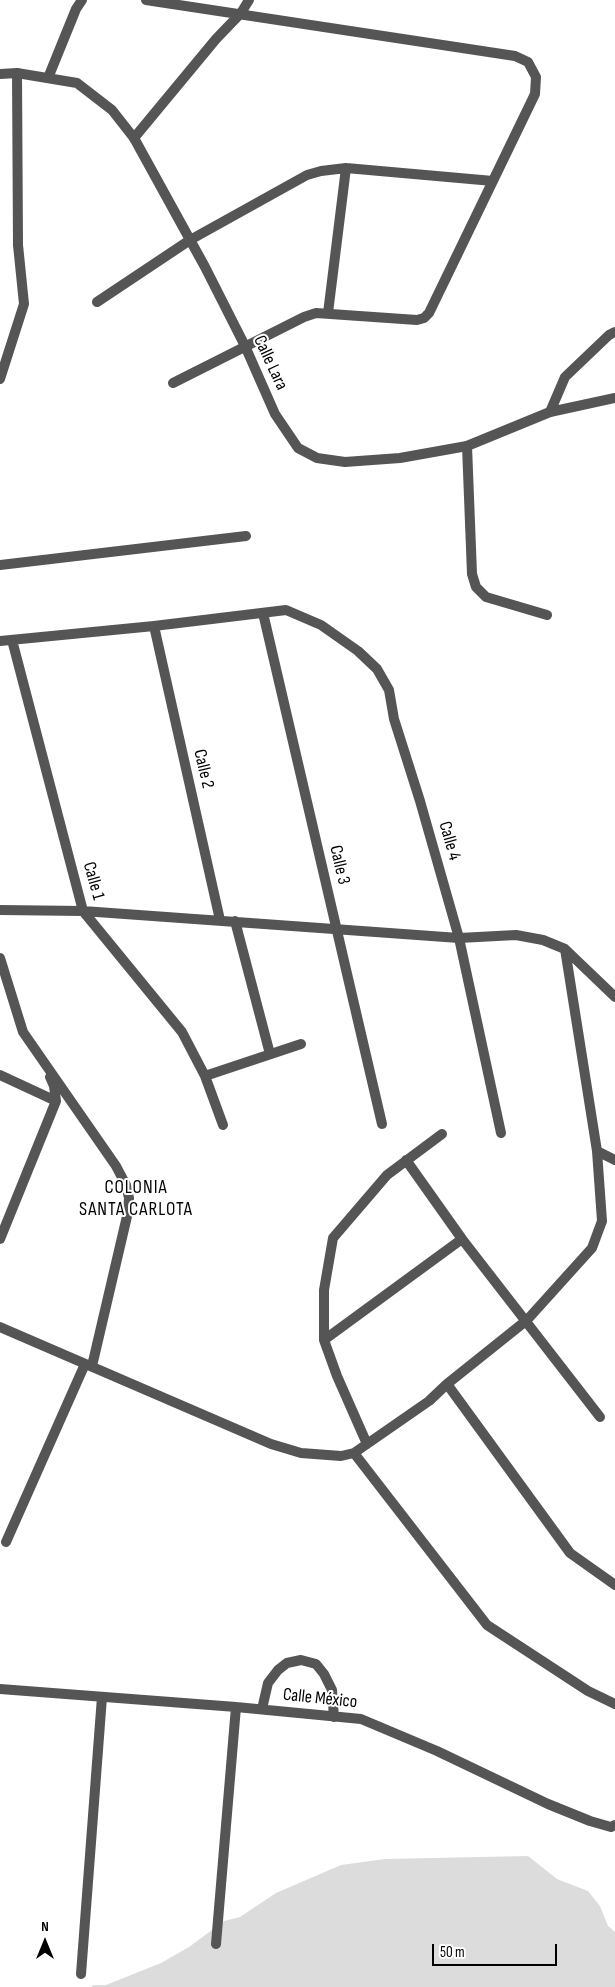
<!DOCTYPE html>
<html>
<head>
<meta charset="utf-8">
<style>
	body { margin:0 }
	#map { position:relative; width:615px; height:1987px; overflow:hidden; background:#fff; font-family:"Sofia Sans Condensed",sans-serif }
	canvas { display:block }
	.north { position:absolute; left:20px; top:1917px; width:50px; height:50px; -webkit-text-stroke:4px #fff; paint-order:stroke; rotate:0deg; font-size:14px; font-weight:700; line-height:20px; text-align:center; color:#000 }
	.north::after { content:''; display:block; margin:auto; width:18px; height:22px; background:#000; clip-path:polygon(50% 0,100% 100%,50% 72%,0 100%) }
	.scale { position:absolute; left:432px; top:1944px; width:125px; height:22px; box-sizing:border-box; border:2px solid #000; border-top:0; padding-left:6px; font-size:15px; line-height:18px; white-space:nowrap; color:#000; -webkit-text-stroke:4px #fff; paint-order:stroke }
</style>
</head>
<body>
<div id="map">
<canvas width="615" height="1987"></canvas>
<div class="north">N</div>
<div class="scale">50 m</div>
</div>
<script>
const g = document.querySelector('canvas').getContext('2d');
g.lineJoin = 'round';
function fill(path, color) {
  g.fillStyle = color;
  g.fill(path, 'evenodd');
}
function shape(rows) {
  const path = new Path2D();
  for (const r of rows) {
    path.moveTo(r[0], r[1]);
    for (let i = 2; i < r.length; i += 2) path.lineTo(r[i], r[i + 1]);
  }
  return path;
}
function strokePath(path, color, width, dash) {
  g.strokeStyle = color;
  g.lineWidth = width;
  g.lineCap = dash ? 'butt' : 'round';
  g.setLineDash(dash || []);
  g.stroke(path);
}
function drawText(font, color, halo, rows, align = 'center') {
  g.font = font + ' "Sofia Sans Condensed",sans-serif';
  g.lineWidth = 4;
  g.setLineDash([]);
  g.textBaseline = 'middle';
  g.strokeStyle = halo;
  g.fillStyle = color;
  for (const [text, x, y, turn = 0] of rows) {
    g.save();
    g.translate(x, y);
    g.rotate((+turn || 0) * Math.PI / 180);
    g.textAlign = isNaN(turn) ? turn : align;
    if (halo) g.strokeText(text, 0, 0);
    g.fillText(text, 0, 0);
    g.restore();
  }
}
fill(shape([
	[528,1856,557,1879,588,1891,600,1906,608,1926,615,1932,615,1987,91,1987,94,1985,106,1985,161,1963,189,1947,224,1921,240,1917,276,1893,341,1865,385,1859]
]), '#dcdcdc');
strokePath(shape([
	[146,0,515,56,528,62,536,77,535,94,429,313,424,318,417,320,316,313,304,317,173,383],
	[48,78,76,9,82,0],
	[134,138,216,39,241,13,249,0],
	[97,302,190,240,307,175,321,171,346,168,493,181],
	[328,313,346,168],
	[0,379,24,304,18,245,17,73],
	[550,412,565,377,609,335,615,332],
	[467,446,472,574,476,587,486,597,547,615],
	[0,565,246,536],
	[263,613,382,1124],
	[154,626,220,920],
	[12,640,83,911,182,1032,205,1076,223,1125],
	[0,641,154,626,286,610,321,625,358,651,377,669,389,690,394,719,420,801,459,938,501,1133],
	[0,910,83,911,459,938,516,935,543,940,565,949,615,997],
	[235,921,270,1054],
	[565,949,597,1151,615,1160],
	[0,958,23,1032,116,1166,126,1185,129,1198,128,1212,92,1366],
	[0,1075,56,1101],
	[205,1076,301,1044],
	[406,1160,462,1239,600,1417],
	[0,1239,56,1101,54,1086,50,1077],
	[0,1327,271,1444,301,1453,341,1456,354,1453,429,1401,447,1384,527,1320,592,1248,602,1221,597,1151],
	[324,1340,462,1239],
	[447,1384,570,1553,615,1585],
	[367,1444,337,1376,324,1340,324,1290,333,1238,387,1175,442,1134],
	[354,1453,487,1625,588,1691,615,1704],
	[6,1542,85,1364],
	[0,1689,236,1707,361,1719,437,1751,548,1804,590,1821,611,1827,615,1825],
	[262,1709,268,1683,278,1670,287,1663,301,1660,316,1664,324,1674,332,1690,334,1717],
	[216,1944,236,1707],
	[81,1974,102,1697]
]), '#555', 10);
strokePath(shape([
	[0,74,17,73,77,83,112,110,134,138,205,267,245,346,275,414,298,448,317,458,345,462,400,458,467,446,550,412,615,398]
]), '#555', 10);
drawText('18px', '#000', '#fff', [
	["Calle Lara",270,363,65],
	["Calle 2",203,769,77],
	["Calle 4",449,841,74],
	["Calle 3",339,865,77],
	["Calle 1",93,881,74],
	["Calle México",320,1699,6]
]);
g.letterSpacing = '1px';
drawText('19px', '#000', '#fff', [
	["COLONIA",136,1188],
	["SANTA CARLOTA",136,1210]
]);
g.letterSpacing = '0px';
</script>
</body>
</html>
